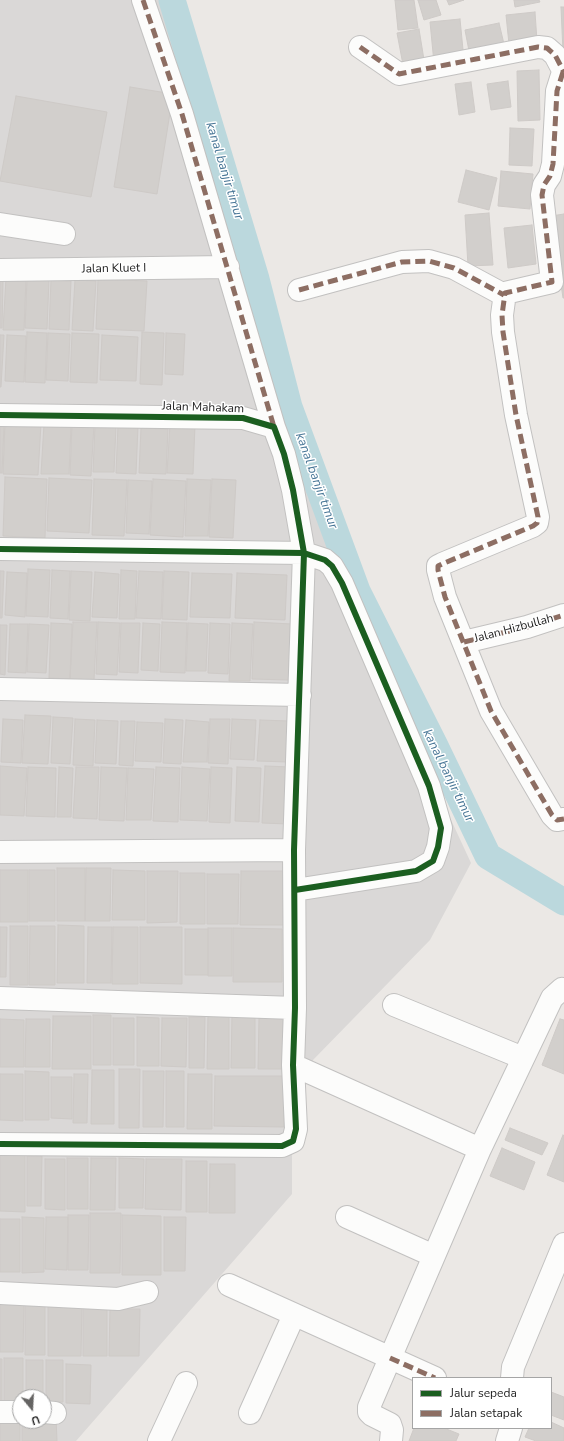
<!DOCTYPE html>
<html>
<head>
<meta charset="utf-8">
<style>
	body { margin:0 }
	#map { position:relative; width:564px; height:1441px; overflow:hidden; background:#ebe8e5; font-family:"Nunito Sans",sans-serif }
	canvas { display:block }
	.legend { position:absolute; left:412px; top:1377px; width:140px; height:52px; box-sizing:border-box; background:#fff; border:1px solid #a5a5a5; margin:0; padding:5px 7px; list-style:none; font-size:12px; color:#1d1d1d }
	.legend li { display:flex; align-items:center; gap:8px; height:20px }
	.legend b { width:20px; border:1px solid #a5a5a5 }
	.north { position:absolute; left:12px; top:1389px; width:40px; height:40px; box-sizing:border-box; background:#fff; border:1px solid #a5a5a5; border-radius:50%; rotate:162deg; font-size:11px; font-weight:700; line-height:16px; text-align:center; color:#1d1d1d }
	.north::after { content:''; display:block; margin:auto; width:14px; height:18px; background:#656463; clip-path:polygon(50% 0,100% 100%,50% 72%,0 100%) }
</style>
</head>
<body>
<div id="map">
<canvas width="564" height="1441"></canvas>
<ul class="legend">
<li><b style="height:5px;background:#1b5e20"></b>Jalur sepeda</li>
<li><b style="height:5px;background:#8d6e63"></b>Jalan setapak</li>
</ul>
<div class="north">U</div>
</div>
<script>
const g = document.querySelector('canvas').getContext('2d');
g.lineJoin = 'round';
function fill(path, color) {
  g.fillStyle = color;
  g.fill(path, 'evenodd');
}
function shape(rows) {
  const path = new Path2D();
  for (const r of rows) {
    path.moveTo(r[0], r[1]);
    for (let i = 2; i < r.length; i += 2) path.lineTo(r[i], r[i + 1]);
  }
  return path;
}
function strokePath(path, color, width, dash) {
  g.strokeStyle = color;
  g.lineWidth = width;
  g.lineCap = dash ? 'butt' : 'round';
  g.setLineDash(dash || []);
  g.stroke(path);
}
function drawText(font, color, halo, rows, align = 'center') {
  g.font = font + ' "Nunito Sans",sans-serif';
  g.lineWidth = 3;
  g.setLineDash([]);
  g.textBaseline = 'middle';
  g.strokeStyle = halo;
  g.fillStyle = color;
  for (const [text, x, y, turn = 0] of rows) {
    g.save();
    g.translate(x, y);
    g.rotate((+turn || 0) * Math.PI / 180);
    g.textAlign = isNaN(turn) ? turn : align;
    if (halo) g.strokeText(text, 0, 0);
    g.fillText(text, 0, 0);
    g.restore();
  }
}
fill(shape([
	[0,0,161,0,182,47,329,542,382,671,471,863,430,940,313,1060,292,1112,292,1194,76,1441,0,1441],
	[20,1397,44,1397,44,1421,20,1421]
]), '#dad8d7');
strokePath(shape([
	[172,0,256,279,289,407,357,591,435,746,488,856,564,902]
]), '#bbd8dd', 27);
const building = shape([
	[395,0,414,0,418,28,398,30,395,0],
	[418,0,436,0,441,15,424,20,418,0],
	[447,0,464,0,449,5,447,0],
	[514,0,539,0,540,2,515,7,514,0],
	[561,7,564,7,564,52,563,52,561,7],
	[535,12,537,41,509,44,506,15,535,12],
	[460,19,464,60,434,63,430,22,460,19],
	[499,23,504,44,469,51,465,30,499,23],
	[419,29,425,66,404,70,397,33,419,29],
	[539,70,540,120,518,121,517,71,539,70],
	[508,81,511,107,491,110,487,84,508,81],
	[471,82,475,112,459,115,455,84,471,82],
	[130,87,173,94,157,194,114,187,130,87],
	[16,96,107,112,91,197,0,181,16,96],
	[510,128,534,129,532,166,509,165,510,128],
	[466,170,497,178,489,210,458,202,466,170],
	[501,171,533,174,530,209,498,206,501,171],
	[489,213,493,265,468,266,465,215,489,213],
	[564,214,564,298,563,298,551,216,564,214],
	[532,225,536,264,508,268,504,228,532,225],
	[6,278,26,279,24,330,3,330,6,278],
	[27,279,49,280,47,329,25,328,27,279],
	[98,279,147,281,144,331,96,329,98,279],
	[0,280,3,281,2,328,0,328,0,280],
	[51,280,71,281,69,330,49,329,51,280],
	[75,280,96,281,93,331,72,330,75,280],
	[27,332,47,333,45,383,25,382,27,332],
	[142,332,164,333,162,385,140,384,142,332],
	[48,333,70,334,68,381,46,380,48,333],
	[72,333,99,334,97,383,70,382,72,333],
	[166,333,185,334,183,375,165,374,166,333],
	[0,335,4,335,1,387,0,387,0,335],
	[7,335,26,336,24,382,5,381,7,335],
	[102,335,138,337,136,381,100,380,102,335],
	[5,423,41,424,38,475,3,474,5,423],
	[44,424,71,426,69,474,41,474,44,424],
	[72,424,94,425,91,476,70,475,72,424],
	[170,424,195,425,193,474,167,473,170,424],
	[0,425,4,426,2,473,0,473,0,425],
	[95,425,116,426,114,472,93,472,95,425],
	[118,425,138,426,136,474,116,473,118,425],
	[141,428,168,429,166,474,139,473,141,428],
	[5,477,47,479,45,538,3,536,5,477],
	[49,478,92,480,89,533,47,531,49,478],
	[94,479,127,480,124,536,92,535,94,479],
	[153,479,186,481,183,537,150,535,153,479],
	[187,479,211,480,208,536,185,536,187,479],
	[212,479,236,480,233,538,209,537,212,479],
	[128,480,152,481,149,534,126,533,128,480],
	[28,569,50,570,48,617,26,616,28,569],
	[52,570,70,571,68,619,50,618,52,570],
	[121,570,137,571,135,619,119,619,121,570],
	[0,571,4,571,2,618,0,618,0,571],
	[71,571,92,572,90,621,69,620,71,571],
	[139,571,163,572,161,619,136,618,139,571],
	[164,571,189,572,187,620,162,619,164,571],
	[7,572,27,573,25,617,5,615,7,572],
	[95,572,119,574,117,618,92,617,95,572],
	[192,573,232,574,230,618,190,617,192,573],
	[237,573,287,575,285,620,235,618,237,573],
	[73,622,97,622,94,680,70,679,73,622],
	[98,622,120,623,117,675,96,674,98,622],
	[162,622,187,623,185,673,160,672,162,622],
	[254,622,292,624,289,680,252,679,254,622],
	[51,623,72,624,70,679,49,678,51,623],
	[121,623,140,623,138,673,119,672,121,623],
	[143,623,160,624,158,671,141,670,143,623],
	[188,623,208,624,206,671,186,671,188,623],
	[210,623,230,624,228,674,208,673,210,623],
	[232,623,253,624,250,681,229,681,232,623],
	[10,624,28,624,26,673,8,672,10,624],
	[29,624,49,625,46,673,27,672,29,624],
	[0,625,7,625,5,675,0,674,0,625],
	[25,715,51,716,48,764,22,763,25,715],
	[53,717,73,718,70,764,51,763,53,717],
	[3,719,23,720,21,763,1,762,3,719],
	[75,719,95,720,93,766,73,765,75,719],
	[165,719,183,720,181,764,163,763,165,719],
	[210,719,230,719,228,764,208,763,210,719],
	[232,719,256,720,254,760,230,759,232,719],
	[97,720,118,721,116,764,95,763,97,720],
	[186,720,209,722,207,762,183,762,186,720],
	[260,720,289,721,288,762,257,761,260,720],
	[121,721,135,721,133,766,119,765,121,721],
	[137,722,163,723,161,762,135,761,137,722],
	[0,766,27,768,24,816,0,815,0,766],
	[265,766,290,767,288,824,262,823,265,766],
	[28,767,56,768,55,817,26,816,28,767],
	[59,767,73,768,71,817,57,817,59,767],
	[76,767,99,767,97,819,73,818,76,767],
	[101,767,127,768,124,821,99,820,101,767],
	[156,767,180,768,178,822,153,821,156,767],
	[182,767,210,769,207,821,180,820,182,767],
	[211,767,232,768,230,823,209,822,211,767],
	[237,767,261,768,259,822,235,821,237,767],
	[128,768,154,769,151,820,126,820,128,768],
	[57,868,85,868,85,921,57,921,57,868],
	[86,868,111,868,110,921,85,921,86,868],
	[0,870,28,870,28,922,0,922,0,870],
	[29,870,55,870,55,921,29,921,29,870],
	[113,870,145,871,145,920,112,920,113,870],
	[147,871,178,871,177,922,147,923,147,871],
	[241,871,287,871,287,925,240,925,241,871],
	[180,873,205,873,205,924,180,924,180,873],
	[207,874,239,874,238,924,207,924,207,874],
	[58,925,84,926,84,983,57,983,58,925],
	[10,926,28,926,28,985,10,985,10,926],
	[30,926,55,926,55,985,29,985,30,926],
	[0,927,7,927,6,977,0,977,0,927],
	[88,927,112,927,111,983,87,983,88,927],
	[113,927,138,927,138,984,112,984,113,927],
	[140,927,182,927,182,984,140,983,140,927],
	[208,928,232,928,232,976,208,976,208,928],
	[233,928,282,929,282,982,233,982,233,928],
	[185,929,208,929,208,975,185,975,185,929],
	[208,1013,229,1013,229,1069,207,1069,208,1013],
	[232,1014,255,1014,255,1068,231,1068,232,1014],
	[93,1015,111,1015,111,1065,93,1065,93,1015],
	[53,1016,91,1016,91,1069,52,1069,53,1016],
	[137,1017,159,1018,159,1066,137,1066,137,1017],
	[189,1017,205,1017,204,1068,189,1068,189,1017],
	[113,1018,134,1018,134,1065,113,1065,113,1018],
	[162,1018,187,1018,186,1067,161,1066,162,1018],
	[259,1018,287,1018,286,1069,258,1069,259,1018],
	[0,1019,24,1020,24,1067,0,1067,0,1019],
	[26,1019,50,1019,50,1067,25,1067,26,1019],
	[560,1019,564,1020,564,1074,542,1065,560,1019],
	[119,1069,140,1069,139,1128,119,1128,119,1069],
	[92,1070,114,1070,114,1124,91,1124,92,1070],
	[25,1071,49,1072,49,1120,25,1120,25,1071],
	[143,1071,164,1071,163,1127,143,1127,143,1071],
	[166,1071,184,1071,184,1127,166,1127,166,1071],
	[0,1074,23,1074,23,1121,0,1120,0,1074],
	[74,1074,88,1074,87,1123,73,1123,74,1074],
	[188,1074,212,1074,212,1129,187,1129,188,1074],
	[215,1076,284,1076,284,1127,214,1126,215,1076],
	[51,1077,72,1077,72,1119,51,1118,51,1077],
	[510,1128,548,1143,542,1155,505,1140,510,1128],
	[563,1135,564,1136,564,1182,547,1175,563,1135],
	[502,1148,535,1162,524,1190,490,1176,502,1148],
	[0,1154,25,1155,25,1212,0,1211,0,1154],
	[27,1156,42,1156,41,1206,27,1206,27,1156],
	[67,1158,88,1158,88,1209,67,1209,67,1158],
	[91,1158,116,1158,115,1210,90,1210,91,1158],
	[119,1158,144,1159,143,1208,119,1208,119,1158],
	[45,1159,65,1159,65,1210,45,1209,45,1159],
	[146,1159,182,1159,181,1210,145,1209,146,1159],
	[186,1161,207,1161,207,1212,186,1212,186,1161],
	[210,1164,235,1164,235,1213,209,1213,210,1164],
	[90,1213,121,1213,120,1273,90,1273,90,1213],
	[68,1215,89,1215,88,1270,68,1270,68,1215],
	[122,1215,161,1216,161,1275,122,1275,122,1215],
	[22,1217,44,1218,44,1272,22,1273,22,1217],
	[46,1217,68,1217,67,1270,45,1269,46,1217],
	[164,1217,186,1217,185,1271,164,1271,164,1217],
	[0,1219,20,1219,20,1272,0,1272,0,1219],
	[0,1304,24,1305,23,1352,0,1352,0,1304],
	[48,1304,82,1304,81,1356,48,1356,48,1304],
	[83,1304,107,1304,107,1356,83,1356,83,1304],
	[25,1305,45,1305,45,1355,25,1355,25,1305],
	[110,1309,140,1309,139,1356,109,1356,110,1309],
	[4,1358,23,1358,23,1397,20,1397,20,1403,4,1403,4,1358],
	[0,1359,2,1359,2,1408,0,1408,0,1359],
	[26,1360,43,1360,43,1397,26,1397,26,1360],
	[46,1360,63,1360,63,1402,46,1402,46,1360],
	[66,1364,91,1365,90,1404,66,1403,66,1364],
	[551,1392,564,1397,564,1420,551,1415,551,1392],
	[56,1417,57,1441,22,1441,22,1421,44,1421,56,1417],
	[0,1422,20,1422,20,1441,0,1441,0,1422],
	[551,1422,564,1428,564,1441,536,1441,525,1437,529,1428,551,1428,551,1422],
	[414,1428,444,1428,459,1434,456,1441,409,1441,414,1428]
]);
fill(building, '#d2cfcc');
strokePath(building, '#cecac7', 1);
const minor = shape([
	[143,0,182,114,274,427],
	[360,47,399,74,538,47,547,48,555,55,564,72],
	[563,72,557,91,553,164,550,176,544,185,542,195,552,282,505,293,502,315,503,332,516,415,538,517,537,523,533,526,442,564,438,566,438,570,445,597,491,711,552,815,557,820,564,819],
	[0,224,64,234],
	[0,270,228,267],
	[299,290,402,262,429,261,454,268,504,295],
	[0,415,243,418,274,427,284,454,293,490,304,553,325,560,332,566,342,583,429,786,441,828,438,847,433,861,416,871,295,890],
	[0,549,304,553,294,850,295,1008,293,1065,296,1129,293,1141,282,1146,0,1144],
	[464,642,527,627,564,615],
	[0,689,300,695],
	[0,852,294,850],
	[0,998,295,1008],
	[394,1005,523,1058],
	[293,1065,480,1149,552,998,562,989,564,990],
	[347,1217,434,1256],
	[229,1285,435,1378],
	[0,1293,118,1299,147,1292],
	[512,1378,513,1367,564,1244],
	[0,1412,20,1412],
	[44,1412,55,1413],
	[250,1413,294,1315],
	[159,1441,186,1383],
	[391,1441,392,1430,390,1424,372,1415,369,1412,369,1407,480,1149],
	[507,1441,511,1428]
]);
strokePath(minor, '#c2c1c0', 24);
strokePath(minor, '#fcfcfb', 22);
strokePath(shape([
	[143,0,182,114,274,427],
	[360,47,399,74,538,47,547,48,555,55,564,72],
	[563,72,557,91,553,164,550,176,544,185,542,195,552,282,505,293,502,315,503,332,516,415,538,517,537,523,533,526,442,564,438,566,438,570,445,597,491,711,552,815,557,820,564,819],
	[299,290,402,262,429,261,454,268,504,295],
	[464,642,527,627,564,615],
	[390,1358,435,1378]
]), '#8d6e63', 5, [10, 5]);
strokePath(shape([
	[0,415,243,418,274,427,284,454,293,490,304,553,325,560,332,566,342,583,429,786,441,828,438,847,433,861,416,871,295,890],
	[0,549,304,553,294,850,295,1008,293,1065,296,1129,293,1141,282,1146,0,1144]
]), '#1b5e20', 6);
drawText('12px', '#1d1d1d', '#fff', [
	["Jalan Kluet I",114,269,-1],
	["Jalan Mahakam",203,408,2],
	["Jalan Hizbullah",514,629,-15]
]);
drawText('italic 13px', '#497797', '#fff', [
	["kanal banjir timur",224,171,73],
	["kanal banjir timur",316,481,70],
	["kanal banjir timur",448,776,64]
]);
</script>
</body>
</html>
